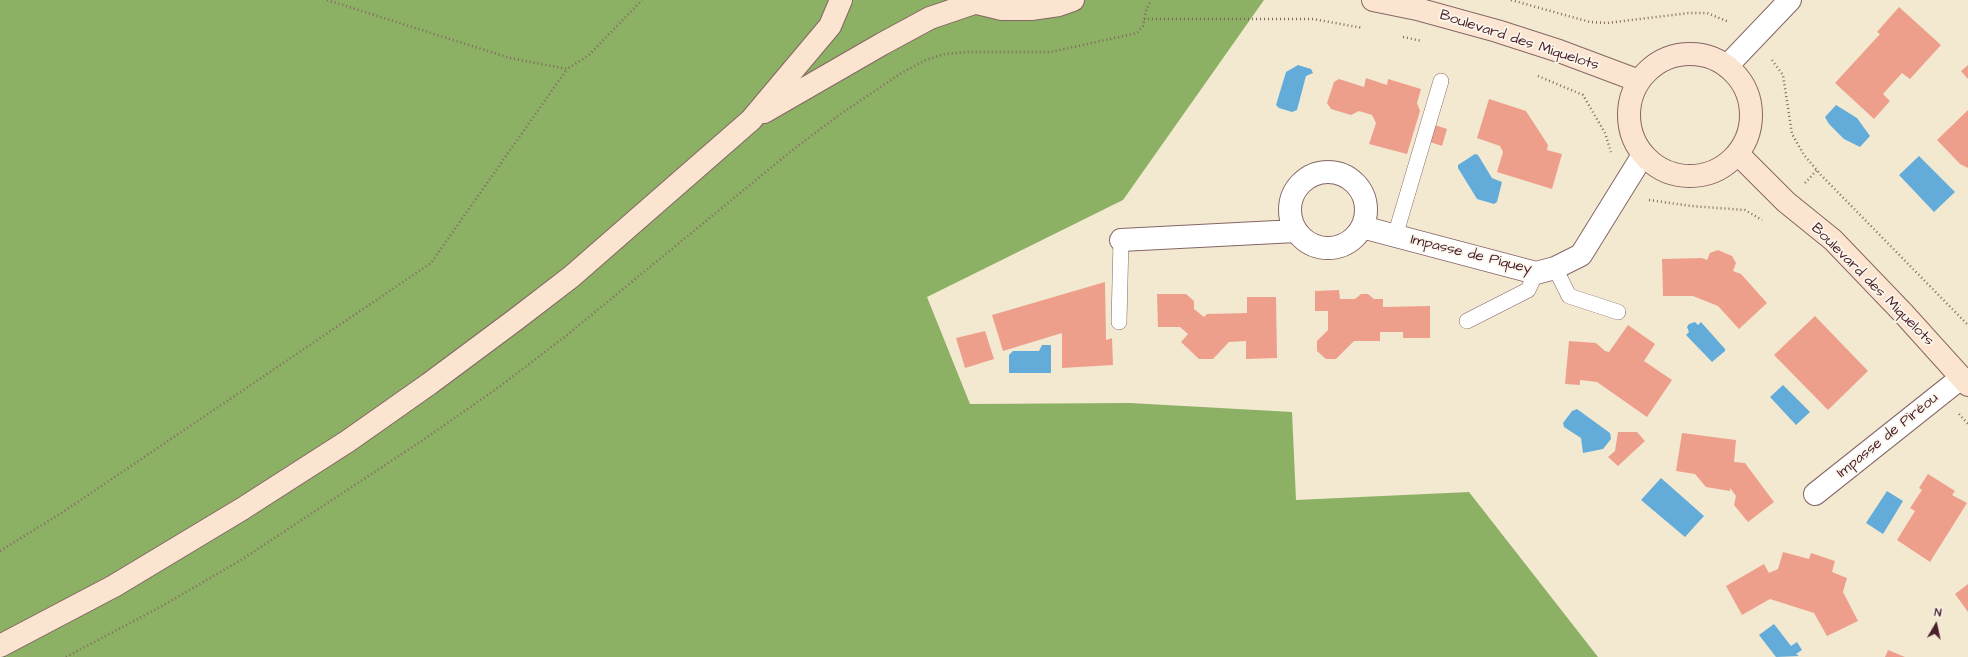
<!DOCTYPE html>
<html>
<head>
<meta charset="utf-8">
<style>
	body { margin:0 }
	#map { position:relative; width:1968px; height:657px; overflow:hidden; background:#f3e9d1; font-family:"Architects Daughter",sans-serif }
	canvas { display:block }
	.north { position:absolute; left:1916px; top:605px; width:40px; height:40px; -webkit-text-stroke:3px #fbf7ec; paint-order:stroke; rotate:9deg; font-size:11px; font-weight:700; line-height:16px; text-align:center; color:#4a1f2b }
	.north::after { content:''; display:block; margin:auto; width:14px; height:18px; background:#4a1f2b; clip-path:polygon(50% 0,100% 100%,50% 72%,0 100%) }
</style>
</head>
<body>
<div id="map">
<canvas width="1968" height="657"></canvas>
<div class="north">N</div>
</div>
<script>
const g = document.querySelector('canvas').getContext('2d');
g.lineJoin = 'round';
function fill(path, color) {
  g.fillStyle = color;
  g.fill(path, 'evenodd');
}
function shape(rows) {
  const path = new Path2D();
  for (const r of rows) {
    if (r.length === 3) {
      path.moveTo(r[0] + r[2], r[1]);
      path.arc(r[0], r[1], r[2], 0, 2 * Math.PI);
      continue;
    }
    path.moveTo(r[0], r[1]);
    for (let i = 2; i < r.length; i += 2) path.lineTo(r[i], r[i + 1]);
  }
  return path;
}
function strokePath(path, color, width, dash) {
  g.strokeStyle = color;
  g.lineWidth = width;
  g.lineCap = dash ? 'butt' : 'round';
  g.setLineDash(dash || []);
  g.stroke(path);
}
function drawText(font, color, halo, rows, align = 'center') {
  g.font = font + ' "Architects Daughter",sans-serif';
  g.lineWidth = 3.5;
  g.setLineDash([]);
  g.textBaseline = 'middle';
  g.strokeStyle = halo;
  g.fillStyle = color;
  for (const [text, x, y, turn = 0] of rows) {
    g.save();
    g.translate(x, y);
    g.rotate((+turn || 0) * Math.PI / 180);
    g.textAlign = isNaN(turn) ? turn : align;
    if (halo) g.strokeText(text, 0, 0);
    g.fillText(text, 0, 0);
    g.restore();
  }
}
fill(shape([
	[0,0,1264,0,1123,200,927,297,970,404,1130,403,1292,412,1296,500,1469,492,1598,657,0,657]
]), '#8cb064');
fill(shape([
	[1298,65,1311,69,1313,73,1306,76,1297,110,1292,112,1279,108,1276,105,1286,72],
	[1836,105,1857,118,1870,136,1860,147,1844,139,1829,124,1825,117],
	[1475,154,1478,155,1492,178,1502,182,1497,202,1494,204,1477,199,1458,168,1458,165],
	[1919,156,1955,192,1934,212,1899,175],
	[1695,322,1698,325,1701,322,1725,349,1725,351,1712,362,1686,335,1689,332,1687,327,1689,324],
	[1042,345,1051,345,1051,373,1009,373,1009,355,1013,351,1039,351],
	[1783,385,1810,412,1796,425,1770,397],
	[1577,409,1610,433,1611,439,1603,449,1583,453,1581,438,1564,427,1563,423,1572,411],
	[1661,478,1704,516,1685,537,1641,500],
	[1887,491,1903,501,1883,534,1866,523],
	[1774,624,1791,646,1797,642,1802,650,1796,654,1799,656,1776,657,1759,635]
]), '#63acda');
fill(shape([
	[1899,7,1941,45,1910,79,1902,73,1883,94,1890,101,1874,119,1835,83,1880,34,1877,32],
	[1968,65,1968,79,1961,71],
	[1366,78,1387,85,1388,79,1421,89,1417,103,1420,111,1407,154,1369,144,1376,123,1372,115,1359,111,1351,115,1331,109,1327,103,1334,82,1339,79,1364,87],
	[1489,99,1526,111,1548,145,1547,150,1562,154,1552,189,1497,172,1503,152,1500,146,1477,138],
	[1968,110,1968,168,1960,164,1937,140],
	[1435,125,1447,129,1442,146,1430,142],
	[1718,250,1732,256,1736,263,1733,271,1741,274,1767,303,1739,329,1718,306,1693,296,1663,296,1662,259,1702,258,1707,260,1710,253],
	[1105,282,1106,340,1112,338,1113,365,1062,368,1062,333,1003,351,992,315],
	[1339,290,1340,299,1355,299,1361,294,1368,294,1374,299,1383,299,1383,307,1430,306,1430,338,1403,338,1403,332,1380,332,1380,341,1354,341,1336,359,1326,359,1317,351,1317,341,1328,330,1328,311,1315,311,1315,291],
	[1157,294,1186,294,1194,301,1194,309,1204,317,1207,314,1247,313,1247,297,1276,297,1277,358,1246,359,1246,341,1229,342,1213,359,1199,359,1181,342,1188,334,1180,327,1158,327],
	[1815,316,1868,371,1828,410,1774,355],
	[1628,325,1655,344,1644,361,1672,380,1647,417,1597,382,1580,380,1580,385,1565,384,1569,341,1596,343,1605,351,1609,352],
	[985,331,994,359,965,368,956,338],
	[1618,432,1637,432,1645,441,1618,466,1608,457,1615,451],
	[1682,433,1736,440,1734,462,1745,463,1774,502,1748,522,1734,505,1736,496,1730,488,1730,491,1706,487,1695,474,1676,471],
	[1928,474,1955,491,1952,495,1967,503,1930,562,1897,540,1915,511,1910,508,1922,490,1919,488],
	[1783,552,1809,559,1811,553,1835,561,1832,572,1847,578,1843,592,1858,621,1827,636,1814,613,1770,599,1742,615,1726,586,1764,564,1769,573,1778,569],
	[1968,584,1968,612,1955,594],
	[1888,650,1905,657,1885,657]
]), '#ee9f8c');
const service = shape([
	[1395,236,1441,81],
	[1555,268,1569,296,1618,312],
	[1467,321,1528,290,1536,273],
	[1119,322,1121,240]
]);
const minor = shape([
	[1727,66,1790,0],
	[1328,210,38],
	[1362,227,1536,273,1555,268,1581,255,1643,155],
	[1121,240,1296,231],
	[1815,494,1961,378]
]);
const secondary = shape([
	[965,0,1002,9,1031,9,1059,5,1073,0],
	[1373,0,1417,9,1497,31,1559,51,1639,81],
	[1690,115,61],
	[764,112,882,44,930,18,974,3],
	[1738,154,1786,202,1833,240,1904,314,1968,385],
	[0,646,114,586,242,509,348,441,429,384,515,320,571,277,751,120,830,26,841,0]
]);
strokePath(service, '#856665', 16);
strokePath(minor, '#856665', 24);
strokePath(secondary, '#856665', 24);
strokePath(shape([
	[327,0,510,58,567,69,589,55,642,0],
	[1511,0,1590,22,1607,23,1689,13,1707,13,1729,22],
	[1144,19,1313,19,1363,28],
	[1403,37,1422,41],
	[1772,60,1783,75,1792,134,1804,155,1821,175,1968,325],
	[1538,76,1583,95,1605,133,1611,152],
	[1805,183,1817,170],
	[1649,200,1691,206,1745,210,1762,220],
	[1959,414,1968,424],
	[0,551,63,512,431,263,567,69],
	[66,657,162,606,241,560,423,440,499,387,567,335,795,148,842,113,903,72,926,60,945,54,967,52,1051,52,1137,33,1143,26,1146,11,1151,0]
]), '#856665', 2.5, [1, 3]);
strokePath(service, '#fff', 15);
strokePath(minor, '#fff', 22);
strokePath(secondary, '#fce5d0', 22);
drawText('15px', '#4a1f2b', '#fbf7ec', [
	["Boulevard des Miquelots",1519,41,18],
	["Impasse de Piquey",1471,255,14],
	["Boulevard des Miquelots",1872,285,45],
	["Impasse de Piréou",1888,436,-39]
]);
</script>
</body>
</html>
